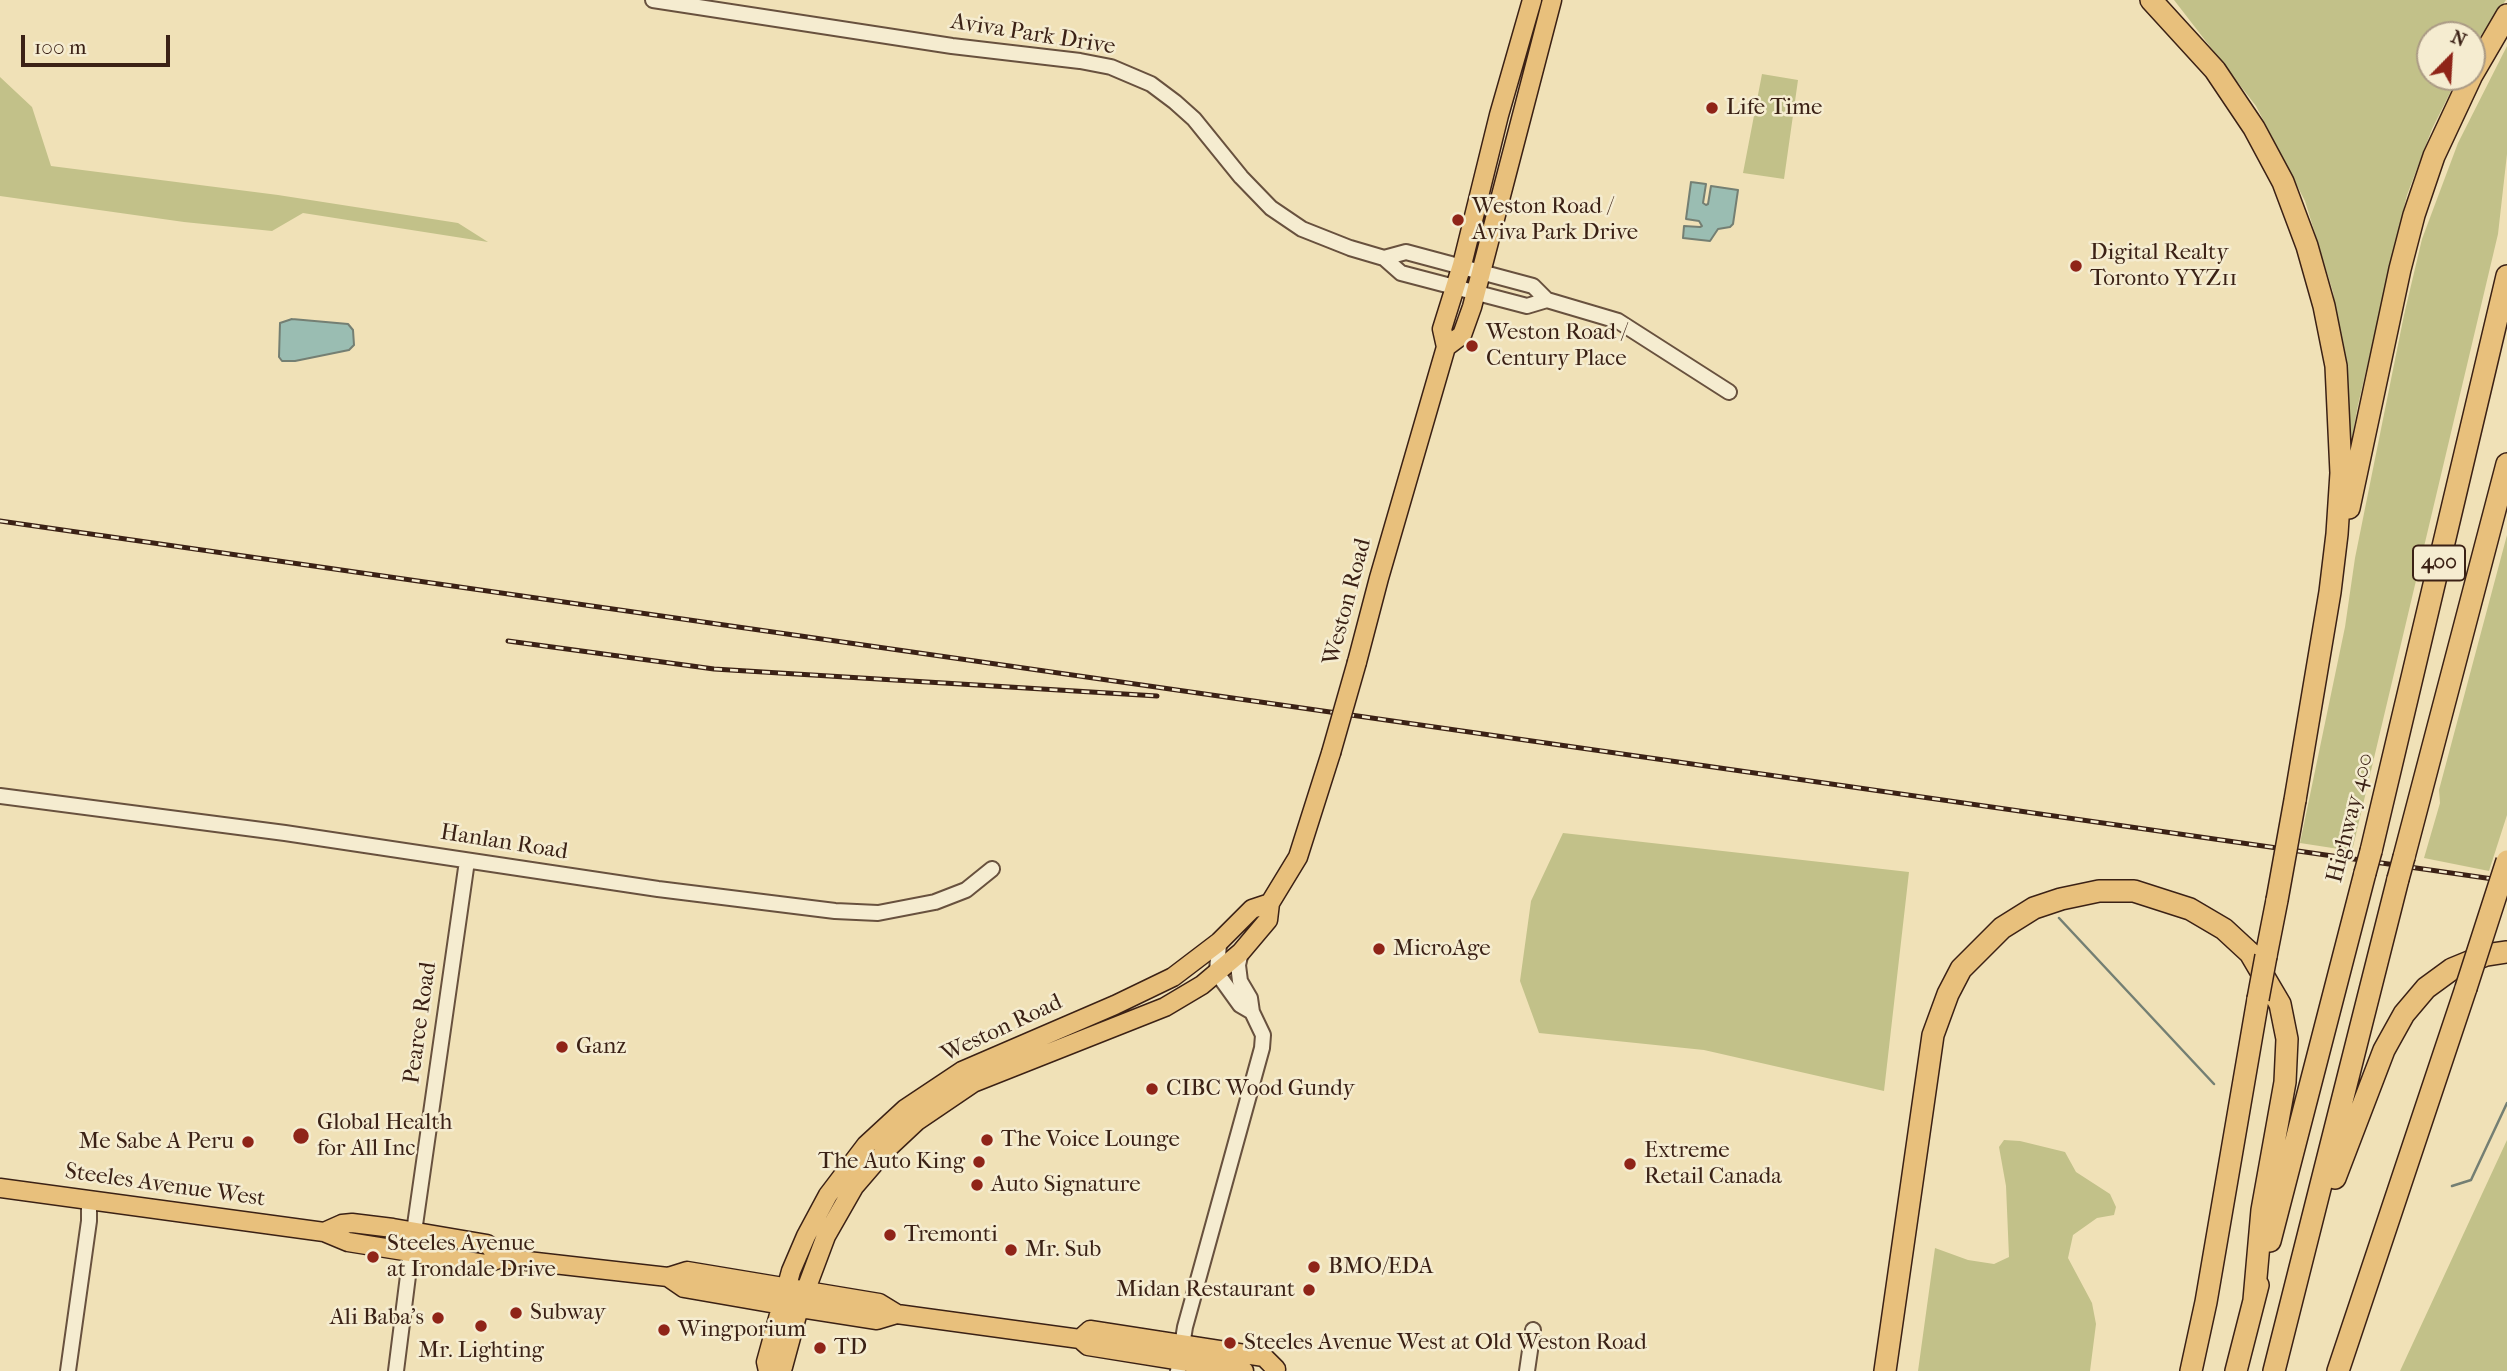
<!DOCTYPE html>
<html>
<head>
<meta charset="utf-8">
<style>
	body { margin:0 }
	#map { position:relative; width:2507px; height:1371px; overflow:hidden; background:#f0e1b7; font-family:"IM FELL French Canon",serif }
	canvas { display:block }
	.north { position:absolute; left:2416px; top:21px; width:70px; height:70px; box-sizing:border-box; background:#f5ecd0; border:2px solid #ab9b85; border-radius:50%; rotate:24deg; font-size:19px; font-weight:700; line-height:28px; text-align:center; color:#3b2115 }
	.north::after { content:''; display:block; margin:auto; width:24px; height:32px; background:#8f2418; clip-path:polygon(50% 0,100% 100%,50% 72%,0 100%) }
	.scale { position:absolute; left:21px; top:35px; width:149px; height:32px; box-sizing:border-box; border:4px solid #3b2115; border-top:0; padding-left:9px; font-size:21px; line-height:24px; white-space:nowrap; color:#3b2115; -webkit-text-stroke:5px #f5ecd0; paint-order:stroke }
</style>
</head>
<body>
<div id="map">
<canvas width="2507" height="1371"></canvas>
<div class="north">N</div>
<div class="scale">100 m</div>
</div>
<script>
const g = document.querySelector('canvas').getContext('2d');
g.lineJoin = 'round';
function fill(path, color) {
  g.fillStyle = color;
  g.fill(path, 'evenodd');
}
function shape(rows) {
  const path = new Path2D();
  for (const r of rows) {
    path.moveTo(r[0], r[1]);
    for (let i = 2; i < r.length; i += 2) path.lineTo(r[i], r[i + 1]);
  }
  return path;
}
function strokePath(path, color, width, dash) {
  g.strokeStyle = color;
  g.lineWidth = width;
  g.lineCap = dash ? 'butt' : 'round';
  g.setLineDash(dash || []);
  g.stroke(path);
}
function drawText(font, color, halo, rows, align = 'center') {
  g.font = font + ' "IM FELL French Canon",serif';
  g.lineWidth = 5;
  g.setLineDash([]);
  g.textBaseline = 'middle';
  g.strokeStyle = halo;
  g.fillStyle = color;
  for (const [text, x, y, turn = 0] of rows) {
    g.save();
    g.translate(x, y);
    g.rotate((+turn || 0) * Math.PI / 180);
    g.textAlign = isNaN(turn) ? turn : align;
    if (halo) g.strokeText(text, 0, 0);
    g.fillText(text, 0, 0);
    g.restore();
  }
}
fill(shape([
	[2174,0,2506,0,2472,48,2472,35,2430,35,2430,77,2458,77,2432,129,2407,195,2358,405,2348,460,2346,380,2333,292,2305,201,2256,106],
	[2507,46,2507,154,2498,234,2352,851,2300,843,2345,627,2355,558,2404,315,2422,239,2458,143],
	[1762,74,1798,80,1784,179,1743,173],
	[0,77,32,107,51,166,278,195,458,223,488,242,303,213,272,231,184,222,0,196],
	[2507,535,2507,815,2489,871,2424,858,2440,803,2439,790],
	[1563,833,1909,872,1884,1091,1704,1050,1539,1033,1520,981,1531,901],
	[2004,1140,2020,1141,2065,1152,2076,1172,2110,1194,2116,1207,2114,1215,2097,1218,2073,1235,2068,1258,2092,1303,2096,1324,2090,1371,1918,1371,1935,1248,1968,1260,1994,1264,2009,1257,2006,1186,1999,1147],
	[2507,1140,2507,1371,2400,1371]
]), '#c2c189');
const water = shape([
	[1691,182,1706,184,1703,203,1706,205,1708,204,1711,186,1738,190,1733,224,1730,227,1718,229,1710,241,1683,238,1684,226,1700,227,1702,226,1699,221,1686,219,1691,182],
	[292,319,348,324,353,330,354,345,349,350,295,361,282,361,279,357,280,323,292,319]
]);
fill(water, '#9abdb2');
strokePath(water, '#747f73', 2);
strokePath(shape([
	[2059,918,2214,1084],
	[2452,1186,2471,1180,2507,1103]
]), '#747f73', 2.5);
const minor = shape([
	[653,0,952,46,1080,61,1111,67,1151,84,1175,102,1194,119,1241,177,1271,208,1302,229,1350,248,1384,258,1401,273,1527,306,1547,300],
	[1384,258,1406,252,1533,286,1547,300,1618,321,1729,392],
	[0,796,285,833,658,889,835,911,878,913,935,902,966,890,992,869],
	[1219,942,1217,973,1240,1005,1252,1012],
	[414,1232,467,861],
	[68,1371,89,1221,89,1201],
	[396,1371,411,1252],
	[1178,1371,1185,1327,1262,1048,1263,1035,1252,1012,1250,998,1240,981,1238,965,1241,952],
	[1527,1371,1533,1330]
]);
const major = shape([
	[1446,347,1462,335,1472,307,1552,0],
	[1357,662,1379,578,1446,347,1442,329,1462,265,1499,115,1532,0],
	[0,1188,324,1232,348,1242,485,1264,501,1258,668,1277,687,1271,879,1303,897,1314,1080,1339,1088,1346,1244,1371],
	[324,1232,342,1224,352,1223,393,1228,487,1244,501,1258],
	[668,1277,684,1288,799,1308,877,1320,897,1314],
	[1080,1339,1090,1330,1264,1357,1276,1369],
	[768,1371,766,1362,791,1271,806,1236,828,1195,866,1145,905,1109,962,1071,1115,1005,1173,977,1219,942,1252,909,1270,903],
	[778,1371,783,1367,799,1308,826,1236,854,1187,885,1151,917,1121,973,1083,1165,1007,1202,985,1241,952,1268,920,1270,903,1298,857,1331,753]
]);
const highway = shape([
	[2151,0,2215,70,2254,128,2283,182,2307,246,2324,306,2336,366,2341,473,2337,534,2330,592,2295,800],
	[2472,75,2507,15],
	[2349,508,2400,269,2414,215,2434,156,2471,77],
	[2371,851,2507,276],
	[2404,857,2507,464],
	[2266,956,2277,900],
	[2335,1178,2384,1050,2404,1014,2426,988,2452,969,2486,955,2507,952],
	[2270,1241,2365,873],
	[1885,1371,1933,1035,1948,994,1961,969,2002,928,2034,908,2061,899,2099,891,2134,891,2190,909,2224,929,2250,953,2280,1004,2287,1039,2285,1082,2262,1210,2254,1300],
	[2191,1371,2206,1302,2258,999],
	[2236,1371,2258,1285],
	[2274,1371,2398,879],
	[2338,1371,2466,988]
]);
strokePath(minor, '#68513e', 18);
strokePath(major, '#3b2115', 21);
strokePath(highway, '#3b2115', 24);
strokePath(minor, '#f5ecd0', 14);
strokePath(major, '#e8c07c', 18);
strokePath(highway, '#e8c07c', 21);
const rail = shape([
	[0,521,2507,881],
	[508,641,714,669,1157,696]
]);
strokePath(rail, '#3b2115', 5);
strokePath(rail, '#f5ecd0', 2.5, [8]);
const majorBridge = shape([
	[1331,753,1357,662]
]);
const highwayBridge = shape([
	[2365,873,2371,851],
	[2398,879,2404,857],
	[2277,900,2295,800],
	[2466,988,2507,861],
	[2258,999,2266,956]
]);
strokePath(majorBridge, '#3b2115', 21, []);
strokePath(highwayBridge, '#3b2115', 24, []);
strokePath(majorBridge, '#e8c07c', 18);
strokePath(highwayBridge, '#e8c07c', 21);
for (const [x, y, r, color] of [
	[1712,108,7,"#8f2418"],
	[1458,220,7,"#8f2418"],
	[2076,266,7,"#8f2418"],
	[1472,346,7,"#8f2418"],
	[1379,949,7,"#8f2418"],
	[562,1047,7,"#8f2418"],
	[1152,1089,7,"#8f2418"],
	[301,1136,9,"#8f2418"],
	[987,1140,7,"#8f2418"],
	[248,1142,7,"#8f2418"],
	[979,1162,7,"#8f2418"],
	[1630,1164,7,"#8f2418"],
	[977,1185,7,"#8f2418"],
	[890,1235,7,"#8f2418"],
	[1011,1250,7,"#8f2418"],
	[373,1257,7,"#8f2418"],
	[1314,1267,7,"#8f2418"],
	[1309,1290,7,"#8f2418"],
	[516,1313,7,"#8f2418"],
	[438,1318,7,"#8f2418"],
	[481,1326,7,"#8f2418"],
	[664,1330,7,"#8f2418"],
	[1230,1343,7,"#8f2418"],
	[820,1348,7,"#8f2418"]
]) {
  const dot = new Path2D();
  dot.arc(x, y, r, 0, 2 * Math.PI);
  g.fillStyle = color;
  g.fill(dot);
  strokePath(dot, '#f5ecd0', 2.5);
}
for (const [x, y, w] of [
	[2439,563,52]
]) {
  const box = new Path2D();
  box.roundRect(x - w / 2, y - 17.5, w, 35, 5);
  g.fillStyle = '#f5ecd0';
  g.fill(box);
  strokePath(box, '#3b2115', 2);
}
drawText('bold 21px', '#3b2115', null, [
	["400",2439,563]
]);
drawText('23px', '#3b2115', '#f5ecd0', [
	["Aviva Park Drive",1033,35,9],
	["Weston Road",1348,602,-75],
	["Highway 400",2351,818,-76],
	["Hanlan Road",504,843,9],
	["Pearce Road",421,1023,-82],
	["Weston Road",1002,1029,-25],
	["Steeles Avenue West",165,1186,8]
]);
drawText('23px', '#3b2115', '#f5ecd0', [
	["Life Time",1726,108],
	["Weston Road /",1472,207],
	["Aviva Park Drive",1472,233],
	["Digital Realty",2090,253],
	["Toronto YYZ11",2090,279],
	["Weston Road /",1486,333],
	["Century Place",1486,359],
	["MicroAge",1393,949],
	["Ganz",576,1047],
	["CIBC Wood Gundy",1166,1089],
	["Global Health",317,1123],
	["for All Inc",317,1149],
	["The Voice Lounge",1001,1140],
	["Me Sabe A Peru",234,1142,"right"],
	["Extreme",1644,1151],
	["Retail Canada",1644,1177],
	["The Auto King",965,1162,"right"],
	["Auto Signature",991,1185],
	["Tremonti",904,1235],
	["Steeles Avenue",387,1244],
	["at Irondale Drive",387,1270],
	["Mr. Sub",1025,1250],
	["BMO/EDA",1328,1267],
	["Midan Restaurant",1295,1290,"right"],
	["Subway",530,1313],
	["Ali Baba's",424,1318,"right"],
	["Wingporium",678,1330],
	["Steeles Avenue West at Old Weston Road",1244,1343],
	["TD",834,1348],
	["Mr. Lighting",481,1351,"center"]
], 'left');
</script>
</body>
</html>
